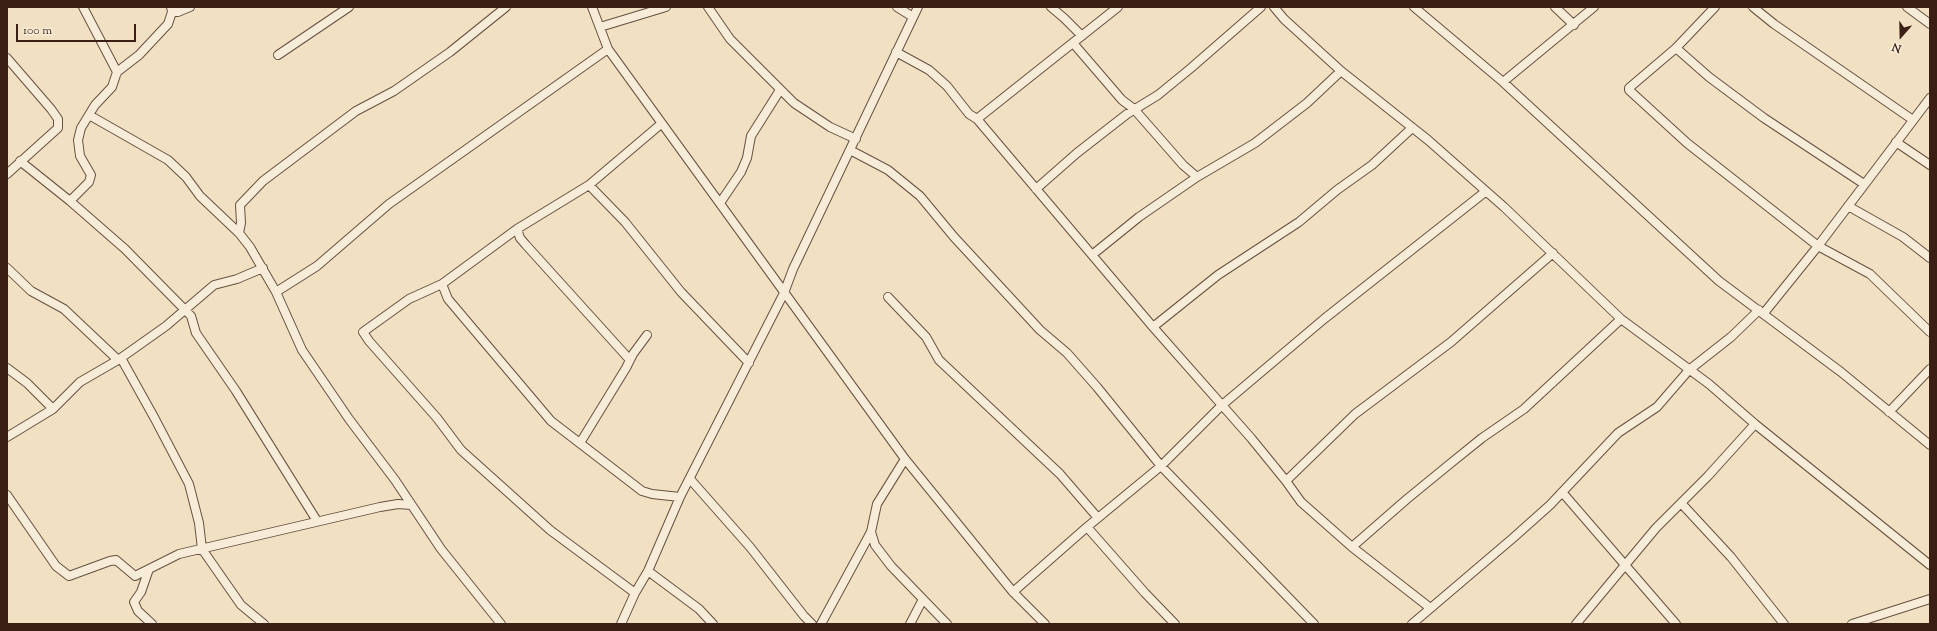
<!DOCTYPE html>
<html>
<head>
<meta charset="utf-8">
<style>
	body { margin:0 }
	#map { position:relative; width:1937px; height:631px; overflow:hidden; background:#f1e1c2; font-family:"Sorts Mill Goudy",serif }
	canvas { display:block }
	.frame { position:absolute; inset:0; border:8px solid #3b1f14; pointer-events:none }
	.north { position:absolute; left:1881px; top:16px; width:40px; height:40px; -webkit-text-stroke:3px #f6ecd7; paint-order:stroke; rotate:200deg; font-size:11px; font-weight:700; line-height:16px; text-align:center; color:#3b1f14 }
	.north::after { content:''; display:block; margin:auto; width:14px; height:18px; background:#3b1f14; clip-path:polygon(50% 0,100% 100%,50% 72%,0 100%) }
	.scale { position:absolute; left:16px; top:24px; width:120px; height:18px; box-sizing:border-box; border:2px solid #3b1f14; border-top:0; padding-left:5px; font-size:12px; line-height:14px; white-space:nowrap; color:#3b1f14; -webkit-text-stroke:3px #f6ecd7; paint-order:stroke }
</style>
</head>
<body>
<div id="map">
<canvas width="1937" height="631"></canvas>
<div class="frame"></div>
<div class="north">N</div>
<div class="scale">100 m</div>
</div>
<script>
const g = document.querySelector('canvas').getContext('2d');
g.lineJoin = 'round';
function shape(rows) {
  const path = new Path2D();
  for (const r of rows) {
    path.moveTo(r[0], r[1]);
    for (let i = 2; i < r.length; i += 2) path.lineTo(r[i], r[i + 1]);
  }
  return path;
}
function strokePath(path, color, width, dash) {
  g.strokeStyle = color;
  g.lineWidth = width;
  g.lineCap = dash ? 'butt' : 'round';
  g.setLineDash(dash || []);
  g.stroke(path);
}
const street = shape([
	[592,7,608,49,905,459,1013,592,1045,624],
	[708,7,730,39,794,103,830,127,856,139],
	[897,7,913,17],
	[1051,7,1064,18,1082,36],
	[1118,7,977,119,1153,327,1251,438,1286,481,1301,502,1352,547,1429,607],
	[1274,7,1284,19,1341,71,1428,140,1504,207,1621,319,1709,384,1755,424,1930,565],
	[1414,7,1503,82,1719,281,1841,372,1930,445],
	[1555,7,1574,25],
	[1715,7,1676,48,1629,88,1629,90,1687,143,1818,246,1870,274,1930,332],
	[1753,7,1774,24,1913,120],
	[1907,7,1930,24],
	[172,12,178,12,190,7],
	[600,27,666,7],
	[1073,43,1122,100,1134,109,1183,165,1197,177],
	[1676,48,1709,77,1764,118,1864,184],
	[896,52,929,70,947,86,969,114,977,119],
	[278,55,349,7],
	[7,58,51,109,58,119,58,128,7,174],
	[117,72,139,55,168,24,172,12,171,7],
	[1503,82,1594,7],
	[89,115,168,160,186,177,200,196,239,233,250,247,276,292,317,266,389,204,608,49],
	[1896,142,1930,165],
	[850,150,888,170,920,196,954,237,1040,330,1067,353,1097,387,1161,466,1314,624],
	[20,161,70,201,125,249,191,316,196,333,236,391,317,521],
	[589,185,625,222,681,292,749,363],
	[1036,189,1077,153,1127,114,1158,95,1191,68,1261,7],
	[70,201,89,182,91,175,80,156,78,140,81,128,95,105,112,87,117,72,83,7],
	[720,203,741,172,747,158,751,136,780,90],
	[1848,206,1903,237,1930,258],
	[517,229,520,238,526,245,630,360],
	[239,233,241,223,240,205,263,181,356,111,394,91,450,52,506,7],
	[1092,255,1139,217,1197,177,1255,143,1307,103,1341,71],
	[7,268,31,291,64,309,118,360],
	[442,284,448,299,551,421,642,491,652,494,680,497],
	[276,292,302,350,349,419,395,480,441,549,501,624],
	[888,297,926,337,939,360,1060,474,1098,518],
	[1764,313,1818,246,1930,98],
	[1153,327,1218,275,1299,222,1337,190,1372,165,1412,128],
	[121,358,155,419,189,484,199,523,202,549,241,605,264,624],
	[7,368,27,383,53,409],
	[1889,412,1930,369],
	[7,437,53,409,80,382,118,360,166,326,214,285,237,279,263,268],
	[580,443,626,368,633,354,647,335],
	[905,459,877,504,871,532,875,545,891,566,947,624],
	[690,479,750,547,804,616,812,624],
	[1286,481,1355,414,1451,342,1553,253],
	[1562,492,1676,624],
	[7,495,56,566,69,576,110,561,116,560,135,576,179,554,380,507,398,504,411,505],
	[1681,503,1731,557,1784,624],
	[1087,527,1145,593,1175,624],
	[1352,547,1407,499,1451,463,1482,438,1524,409,1621,319],
	[149,569,141,592,134,602,138,611,152,624],
	[648,571,699,609,713,624],
	[1013,592,1087,527,1161,466,1221,406,1324,319,1485,192],
	[635,593,550,530,461,450,437,418,369,341,363,332,409,299,442,284,517,229,589,185,661,124],
	[621,624,635,593,648,571,680,497,784,293,793,269,918,7],
	[821,624,871,532],
	[910,624,923,599],
	[1412,624,1513,538,1550,505,1618,433,1657,407,1689,370,1731,337,1759,310],
	[1576,624,1656,528,1708,476,1755,424],
	[1852,624,1930,599]
]);
strokePath(street, '#685040', 10);
strokePath(street, '#f6ecd7', 8);
</script>
</body>
</html>
